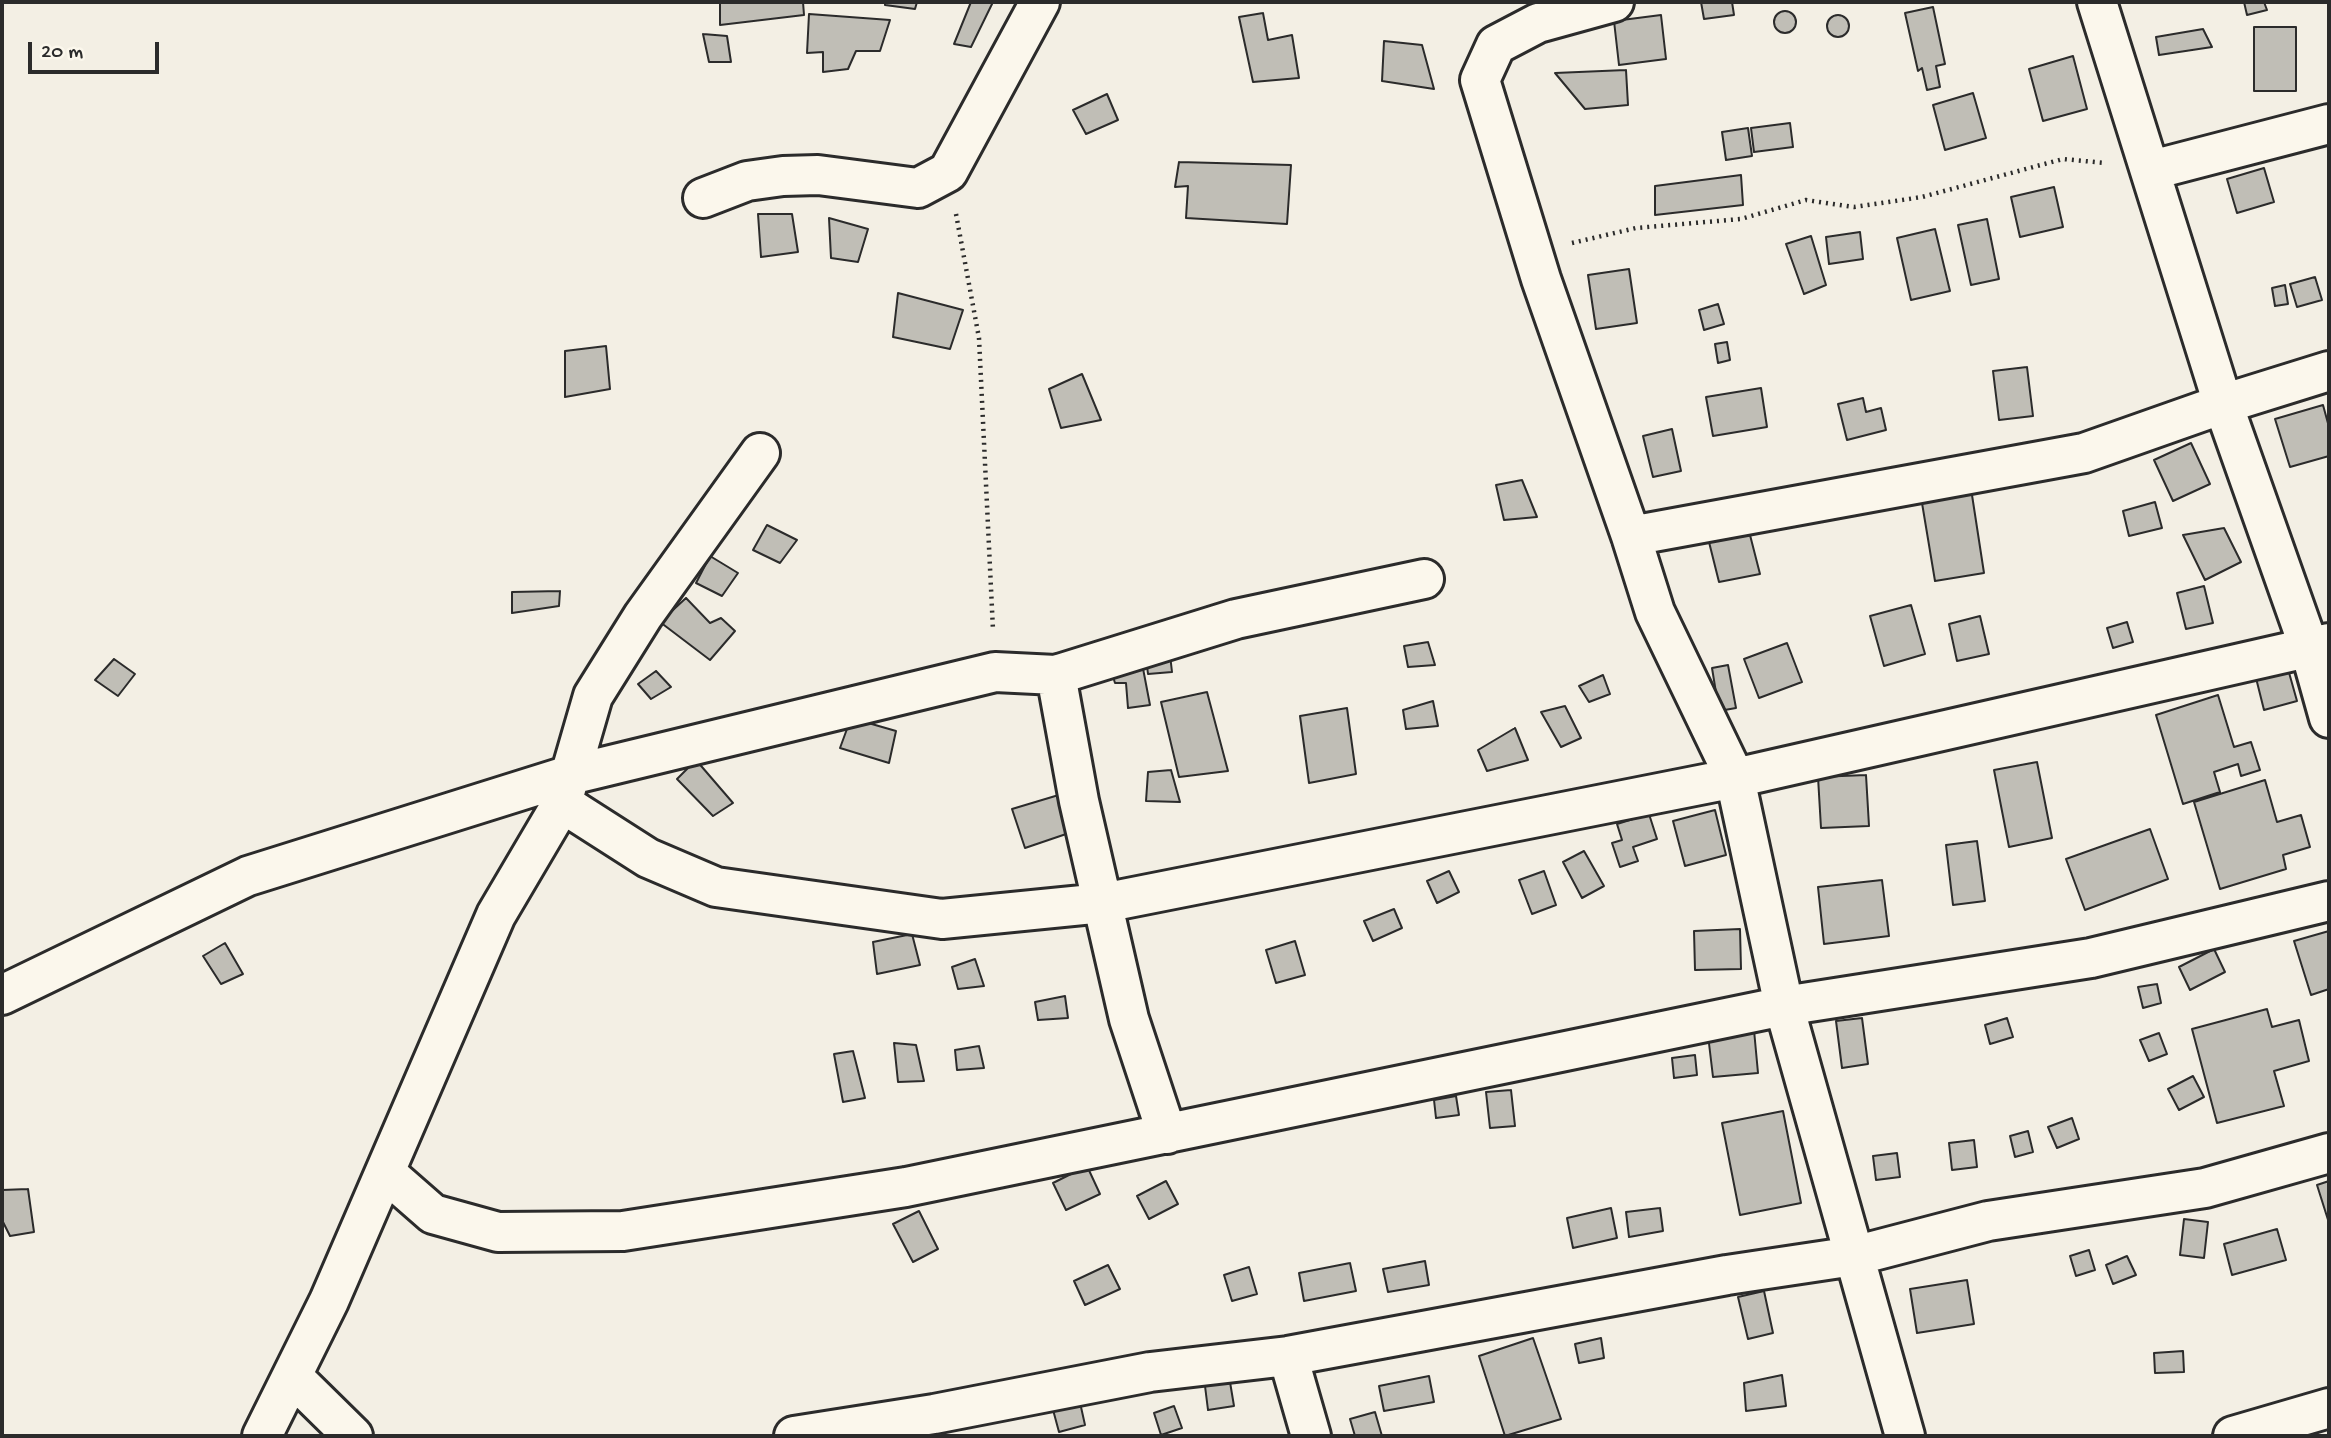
<!DOCTYPE html>
<html>
<head>
<meta charset="utf-8">
<style>
	body { margin:0 }
	#map { position:relative; width:2331px; height:1438px; overflow:hidden; background:#f3efe4; font-family:"Gochi Hand",sans-serif }
	canvas { display:block }
	.frame { position:absolute; inset:0; border:4px solid #2b2b2b; pointer-events:none }
	.scale { position:absolute; left:28px; top:42px; width:131px; height:32px; box-sizing:border-box; border:4px solid #2b2b2b; border-top:0; padding-left:9px; font-size:21px; line-height:24px; white-space:nowrap; color:#2b2b2b; -webkit-text-stroke:5px #fbf7ec; paint-order:stroke }
</style>
</head>
<body>
<div id="map">
<canvas width="2331" height="1438"></canvas>
<div class="frame"></div>
<div class="scale">20 m</div>
</div>
<script>
const g = document.querySelector('canvas').getContext('2d');
g.lineJoin = 'round';
function fill(path, color) {
  g.fillStyle = color;
  g.fill(path, 'evenodd');
}
function shape(rows) {
  const path = new Path2D();
  for (const r of rows) {
    if (r.length === 3) {
      path.moveTo(r[0] + r[2], r[1]);
      path.arc(r[0], r[1], r[2], 0, 2 * Math.PI);
      continue;
    }
    path.moveTo(r[0], r[1]);
    for (let i = 2; i < r.length; i += 2) path.lineTo(r[i], r[i + 1]);
  }
  return path;
}
function strokePath(path, color, width, dash) {
  g.strokeStyle = color;
  g.lineWidth = width;
  g.lineCap = dash ? 'butt' : 'round';
  g.setLineDash(dash || []);
  g.stroke(path);
}
const building = shape([
	[720,2,803,2,804,15,720,25,720,2],
	[885,2,917,2,915,9,885,5,885,2],
	[971,2,993,2,971,47,954,44,971,2],
	[1701,2,1732,2,1734,15,1704,19,1701,2],
	[2244,2,2264,2,2267,10,2247,15,2244,2],
	[1933,7,1945,64,1936,66,1940,87,1927,90,1922,68,1918,71,1905,13,1933,7],
	[1785,22,11],
	[1263,13,1268,40,1292,35,1299,78,1253,82,1239,17,1263,13],
	[809,14,890,20,880,51,856,51,848,69,823,72,823,52,807,53,809,14],
	[1661,15,1666,59,1619,65,1614,21,1661,15],
	[1838,26,11],
	[2254,27,2296,27,2296,91,2254,91,2254,27],
	[2203,29,2212,47,2159,55,2156,37,2203,29],
	[703,34,727,36,731,62,709,62,703,34],
	[1384,41,1422,45,1434,89,1382,81,1384,41],
	[2073,56,2087,109,2043,121,2029,69,2073,56],
	[1626,70,1628,105,1585,109,1555,73,1626,70],
	[1973,93,1986,138,1945,150,1933,105,1973,93],
	[1107,94,1118,120,1086,134,1073,110,1107,94],
	[1790,123,1793,147,1754,152,1751,128,1790,123],
	[1748,128,1752,156,1726,160,1722,132,1748,128],
	[1179,162,1291,165,1287,224,1186,218,1188,186,1175,187,1179,162],
	[2264,168,2274,202,2237,213,2227,179,2264,168],
	[1741,175,1743,205,1655,215,1655,186,1741,175],
	[2054,187,2063,227,2020,237,2011,197,2054,187],
	[758,214,792,214,798,252,761,257,758,214],
	[829,218,868,229,858,262,831,258,829,218],
	[1987,219,1999,279,1971,285,1958,225,1987,219],
	[1935,229,1950,291,1911,300,1897,238,1935,229],
	[1860,232,1863,259,1829,264,1826,237,1860,232],
	[1811,236,1826,285,1804,294,1786,244,1811,236],
	[1629,269,1637,323,1596,329,1588,275,1629,269],
	[2315,277,2322,300,2297,307,2290,284,2315,277],
	[2285,285,2288,304,2275,306,2272,288,2285,285],
	[898,293,963,310,950,349,893,337,898,293],
	[1718,304,1724,324,1704,330,1699,310,1718,304],
	[1727,342,1730,360,1718,363,1715,344,1727,342],
	[606,346,610,389,565,397,565,351,606,346],
	[2027,367,2033,416,1999,420,1993,371,2027,367],
	[1082,374,1101,420,1061,428,1049,389,1082,374],
	[1761,388,1767,427,1713,436,1706,397,1761,388],
	[1863,398,1866,412,1881,408,1886,430,1847,440,1838,404,1863,398],
	[2323,405,2329,427,2329,456,2290,467,2275,419,2323,405],
	[1672,429,1681,471,1653,477,1643,436,1672,429],
	[2191,443,2210,484,2173,501,2154,460,2191,443],
	[1522,480,1537,517,1504,520,1496,485,1522,480],
	[1970,482,1984,573,1935,581,1920,491,1970,482],
	[2155,502,2162,528,2129,536,2123,511,2155,502],
	[767,525,797,540,780,563,753,550,767,525],
	[2224,528,2241,562,2205,580,2183,535,2224,528],
	[1750,535,1760,574,1719,582,1709,542,1750,535],
	[710,556,738,573,722,596,696,583,710,556],
	[2204,586,2213,623,2186,629,2177,593,2204,586],
	[560,591,559,606,512,613,512,592,560,591],
	[686,598,710,623,721,618,735,631,710,660,660,622,686,598],
	[1911,605,1925,654,1884,666,1870,616,1911,605],
	[1980,616,1989,654,1957,661,1949,624,1980,616],
	[2127,622,2133,642,2113,648,2107,628,2127,622],
	[1428,642,1435,665,1408,667,1404,646,1428,642],
	[1787,643,1802,682,1759,698,1744,659,1787,643],
	[1169,646,1172,672,1148,674,1145,650,1169,646],
	[1141,658,1150,705,1128,708,1126,683,1115,683,1110,667,1141,658],
	[114,659,135,674,118,696,95,680,114,659],
	[1728,665,1736,708,1719,711,1712,668,1728,665],
	[2288,669,2297,701,2264,710,2256,678,2288,669],
	[656,671,671,687,651,699,638,684,656,671],
	[1603,675,1610,694,1589,702,1579,686,1603,675],
	[1207,692,1228,771,1179,777,1161,702,1207,692],
	[2218,695,2234,747,2251,742,2260,770,2241,776,2238,764,2214,772,2220,792,2183,804,2156,715,2218,695],
	[1433,701,1438,726,1406,729,1403,710,1433,701],
	[1565,706,1581,738,1561,747,1541,712,1565,706],
	[1347,708,1356,774,1309,783,1300,716,1347,708],
	[851,718,896,731,889,763,840,748,851,718],
	[1515,728,1528,760,1487,771,1478,750,1515,728],
	[696,760,733,803,713,816,677,779,696,760],
	[2037,762,2052,838,2009,847,1994,770,2037,762],
	[1171,770,1180,802,1146,801,1148,772,1171,770],
	[1866,775,1869,826,1821,828,1818,777,1866,775],
	[2265,780,2277,822,2301,815,2310,847,2283,855,2286,869,2220,889,2194,802,2265,780],
	[1062,794,1072,832,1025,848,1012,809,1062,794],
	[1715,810,1726,855,1685,866,1673,821,1715,810],
	[1649,814,1657,839,1633,847,1638,861,1620,867,1612,843,1622,840,1617,824,1649,814],
	[2150,829,2168,879,2085,910,2066,859,2150,829],
	[1977,841,1985,901,1953,905,1946,845,1977,841],
	[1584,851,1604,886,1582,898,1563,862,1584,851],
	[1449,871,1459,892,1437,903,1427,881,1449,871],
	[1544,871,1556,905,1532,914,1519,880,1544,871],
	[1882,880,1889,936,1824,944,1818,887,1882,880],
	[1394,909,1402,928,1373,941,1364,921,1394,909],
	[1740,929,1741,969,1695,970,1694,931,1740,929],
	[2329,931,2329,989,2311,995,2294,941,2329,931],
	[912,934,920,965,877,974,873,942,912,934],
	[1295,941,1305,975,1276,983,1266,950,1295,941],
	[225,943,243,974,221,984,203,956,225,943],
	[2214,949,2225,972,2190,990,2179,967,2214,949],
	[975,959,984,986,958,989,952,967,975,959],
	[2157,984,2161,1003,2143,1008,2138,987,2157,984],
	[1065,996,1068,1018,1038,1020,1035,1002,1065,996],
	[2267,1009,2272,1027,2299,1020,2309,1061,2274,1071,2284,1106,2217,1123,2192,1029,2267,1009],
	[1862,1018,1868,1064,1842,1068,1836,1021,1862,1018],
	[2007,1018,2013,1037,1990,1044,1985,1025,2007,1018],
	[1754,1030,1758,1073,1713,1077,1708,1035,1754,1030],
	[2159,1033,2167,1054,2149,1061,2140,1040,2159,1033],
	[894,1043,916,1045,924,1081,898,1082,894,1043],
	[979,1046,984,1068,957,1070,955,1050,979,1046],
	[853,1051,865,1098,843,1102,834,1054,853,1051],
	[1695,1055,1697,1075,1674,1078,1672,1058,1695,1055],
	[2193,1076,2204,1097,2179,1110,2168,1089,2193,1076],
	[1511,1090,1515,1126,1490,1128,1486,1092,1511,1090],
	[1456,1096,1459,1115,1436,1118,1434,1100,1456,1096],
	[1783,1111,1801,1203,1740,1215,1722,1123,1783,1111],
	[2072,1118,2079,1139,2057,1148,2048,1127,2072,1118],
	[2028,1131,2033,1152,2015,1157,2010,1136,2028,1131],
	[1974,1140,1977,1167,1952,1170,1949,1143,1974,1140],
	[1897,1153,1900,1177,1876,1180,1873,1156,1897,1153],
	[1087,1166,1100,1194,1066,1210,1053,1183,1087,1166],
	[1166,1181,1178,1204,1149,1219,1137,1196,1166,1181],
	[2329,1181,2329,1223,2317,1185,2329,1181],
	[28,1189,34,1232,10,1236,2,1220,2,1190,28,1189],
	[1611,1208,1617,1238,1573,1248,1567,1218,1611,1208],
	[1660,1208,1663,1231,1629,1237,1626,1212,1660,1208],
	[919,1211,938,1249,913,1262,893,1224,919,1211],
	[2184,1219,2208,1222,2204,1258,2180,1255,2184,1219],
	[2277,1229,2286,1260,2232,1275,2224,1244,2277,1229],
	[2089,1250,2095,1270,2076,1276,2070,1256,2089,1250],
	[2127,1256,2136,1275,2113,1284,2106,1265,2127,1256],
	[1425,1261,1429,1285,1388,1292,1383,1269,1425,1261],
	[1350,1263,1356,1291,1304,1301,1299,1273,1350,1263],
	[1108,1265,1120,1289,1085,1305,1074,1281,1108,1265],
	[1249,1267,1257,1294,1232,1301,1224,1275,1249,1267],
	[1967,1280,1974,1324,1917,1333,1910,1289,1967,1280],
	[1764,1291,1773,1333,1748,1339,1738,1297,1764,1291],
	[1533,1338,1561,1419,1505,1436,1479,1356,1533,1338],
	[1601,1338,1604,1358,1579,1363,1575,1344,1601,1338],
	[2183,1351,2184,1372,2155,1373,2154,1353,2183,1351],
	[1782,1375,1786,1406,1746,1411,1744,1383,1782,1375],
	[1429,1376,1434,1402,1384,1411,1379,1386,1429,1376],
	[1230,1382,1234,1406,1208,1410,1205,1386,1230,1382],
	[1079,1398,1085,1425,1059,1432,1052,1406,1079,1398],
	[1174,1406,1182,1428,1161,1435,1154,1413,1174,1406],
	[1375,1412,1382,1436,1355,1436,1350,1419,1375,1412]
]);
fill(building, '#c0beb6');
strokePath(building, '#2b2b2b', 2);
const minor = shape([
	[1614,2,1538,23,1496,45,1480,80,1541,279,1631,536,1655,612,1735,778,1784,1006,1905,1436],
	[2097,2,2223,404,2310,650,2329,718],
	[2152,170,2329,124],
	[703,198,747,181,783,176,818,175,918,188,948,172,1040,2],
	[1631,536,2084,453,2223,404,2329,371],
	[1056,675,1079,801,1129,1019,1167,1134],
	[562,803,648,858,716,887,942,919,1103,903,1735,778,2329,643],
	[2,995,248,876,570,775,995,672,1056,675,1236,619,1424,579],
	[385,1172,433,1214,498,1232,623,1231,906,1187,1784,1006,2091,958,2329,901],
	[1288,1356,1311,1436],
	[292,1376,353,1436],
	[262,1436,329,1301,496,915,562,803,593,696,643,616,760,453],
	[794,1436,934,1414,1150,1372,1288,1356,1727,1275,1854,1256,1988,1221,2205,1188,2329,1153],
	[2233,1436,2329,1408]
]);
strokePath(minor, '#2b2b2b', 44);
strokePath(shape([
	[956,214,979,338,993,630],
	[1572,243,1636,228,1741,219,1806,200,1854,207,1922,197,2063,159,2105,163]
]), '#2b2b2b', 4.5, [2, 5]);
strokePath(minor, '#fbf7ec', 38);
</script>
</body>
</html>
